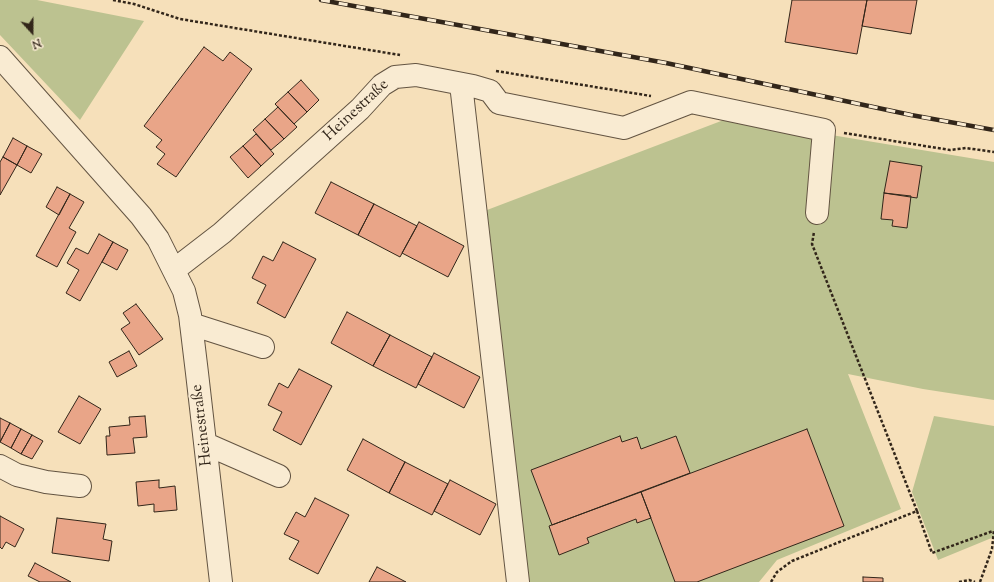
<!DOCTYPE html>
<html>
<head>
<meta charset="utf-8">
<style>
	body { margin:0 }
	#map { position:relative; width:994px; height:582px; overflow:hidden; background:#f6e0ba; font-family:"Sorts Mill Goudy",serif }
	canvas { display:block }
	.north { position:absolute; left:12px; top:12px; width:40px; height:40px; -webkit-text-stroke:3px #f9ebd2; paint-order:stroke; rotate:159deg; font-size:11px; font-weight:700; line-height:16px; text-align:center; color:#32261a }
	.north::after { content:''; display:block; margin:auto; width:14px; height:18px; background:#32261a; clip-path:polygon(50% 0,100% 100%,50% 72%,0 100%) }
</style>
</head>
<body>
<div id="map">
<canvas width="994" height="582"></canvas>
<div class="north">N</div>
</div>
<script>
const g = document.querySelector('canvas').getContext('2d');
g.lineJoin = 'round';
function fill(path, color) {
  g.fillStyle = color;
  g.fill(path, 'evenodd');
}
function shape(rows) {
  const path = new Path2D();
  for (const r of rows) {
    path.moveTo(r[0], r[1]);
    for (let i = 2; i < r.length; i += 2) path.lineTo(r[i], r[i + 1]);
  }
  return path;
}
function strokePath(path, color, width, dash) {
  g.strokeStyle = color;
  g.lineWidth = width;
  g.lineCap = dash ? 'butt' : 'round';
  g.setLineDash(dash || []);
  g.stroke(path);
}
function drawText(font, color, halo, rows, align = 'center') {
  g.font = font + ' "Sorts Mill Goudy",serif';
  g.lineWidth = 4;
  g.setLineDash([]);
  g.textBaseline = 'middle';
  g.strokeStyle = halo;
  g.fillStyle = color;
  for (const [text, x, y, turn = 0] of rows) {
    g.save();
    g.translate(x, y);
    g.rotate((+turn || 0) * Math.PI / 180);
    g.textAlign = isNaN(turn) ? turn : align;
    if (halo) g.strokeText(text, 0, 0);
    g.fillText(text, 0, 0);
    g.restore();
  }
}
fill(shape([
	[0,0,37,0,144,21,80,120,0,35],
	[729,118,994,162,994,400,923,389,848,374,901,509,777,560,759,582,529,582,487,210],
	[934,416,994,426,994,537,938,560,912,492]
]), '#bcc290');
const building = shape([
	[792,0,867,0,857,54,785,42,792,0],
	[867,0,917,0,911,34,862,26,867,0],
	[204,47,223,61,230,52,252,69,176,177,157,164,165,154,156,147,162,140,144,126,204,47],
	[301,80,319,100,307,112,288,92,301,80],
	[288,92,307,112,294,124,275,104,288,92],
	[278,107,297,127,284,139,265,119,278,107],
	[265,119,284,139,271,150,253,130,265,119],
	[256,134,274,154,261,166,243,146,256,134],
	[13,138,27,146,17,165,3,157,13,138],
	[27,146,42,154,31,173,17,165,27,146],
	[243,146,261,166,248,178,230,157,243,146],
	[3,157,17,165,0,195,0,162,3,157],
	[890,161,922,166,917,198,884,193,890,161],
	[331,182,374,204,358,235,315,213,331,182],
	[57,187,70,194,59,215,46,207,57,187],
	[884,193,911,196,907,228,892,226,893,220,881,219,884,193],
	[70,194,84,202,69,228,76,232,57,267,36,256,70,194],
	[374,204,417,226,400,257,358,235,374,204],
	[419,222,464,246,448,277,402,253,419,222],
	[99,234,113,242,80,301,66,293,79,270,67,263,76,248,88,254,99,234],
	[113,242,128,250,117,270,102,262,113,242],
	[283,242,316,259,285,318,257,303,266,285,252,278,263,256,273,261,283,242],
	[136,304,163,339,139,355,121,329,130,323,123,313,136,304],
	[347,312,390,335,373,366,331,343,347,312],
	[390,335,432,357,416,388,373,366,390,335],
	[129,351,137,366,117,377,109,362,129,351],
	[434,353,480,377,464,408,418,384,434,353],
	[299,369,332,386,301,445,273,430,282,412,268,405,279,383,288,388,299,369],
	[79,396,101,409,80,444,58,432,79,396],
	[145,416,147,437,133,438,135,453,107,455,106,436,110,436,109,427,130,425,129,417,145,416],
	[0,418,10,423,0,442,0,418],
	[10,423,21,429,11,448,0,442,10,423],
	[21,429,32,435,21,454,11,448,21,429],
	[807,429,844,526,697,582,675,582,641,492,807,429],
	[32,435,43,441,32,459,21,454,32,435],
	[620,436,622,442,637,437,641,449,676,436,690,473,552,525,531,470,620,436],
	[363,439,405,462,389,493,347,470,363,439],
	[405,462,448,484,432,515,389,493,405,462],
	[159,480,159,488,175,486,177,510,154,512,154,504,138,506,136,482,159,480],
	[450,480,496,504,480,535,434,511,450,480],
	[641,492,651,518,637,523,636,519,587,538,589,543,559,555,549,526,641,492],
	[315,498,349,515,318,574,289,559,299,541,284,534,296,512,305,517,315,498],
	[0,516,24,529,15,547,6,542,2,549,0,547,0,516],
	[57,518,106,524,103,539,112,541,109,561,52,553,57,518],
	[35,563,71,582,40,582,28,576,35,563],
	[377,567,406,582,369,582,377,567],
	[863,577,883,578,883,582,863,582,863,577]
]);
fill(building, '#e9a588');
strokePath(building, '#32261a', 1);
const minor = shape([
	[0,57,141,216,158,239,184,291,190,315,197,373,221,582],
	[461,84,518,582],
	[174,270,222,233,360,109,382,85,395,77,416,75,473,86,490,91,499,103,624,128,691,102,824,130,817,213],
	[191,324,263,347],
	[206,444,279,476],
	[0,466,17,475,46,482,80,486]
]);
strokePath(minor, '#635442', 24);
strokePath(shape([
	[113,0,134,4,180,19,400,55],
	[496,71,651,96],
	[844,133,950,150,966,148,994,152],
	[917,511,932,553,993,531],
	[771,582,777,572,792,561,917,511,812,244,814,232],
	[959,582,969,580,975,582],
	[980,582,992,549,994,530]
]), '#32261a', 2.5, [3, 2]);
strokePath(minor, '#f9ebd2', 22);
const rail = shape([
	[321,0,666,63,911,115,994,130]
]);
strokePath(rail, '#32261a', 4.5);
strokePath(rail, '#f9ebd2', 3, [9]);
drawText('16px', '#32261a', '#f9ebd2', [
	["Heinestraße",357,111,-43],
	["Heinestraße",203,425,-97]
]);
</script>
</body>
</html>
